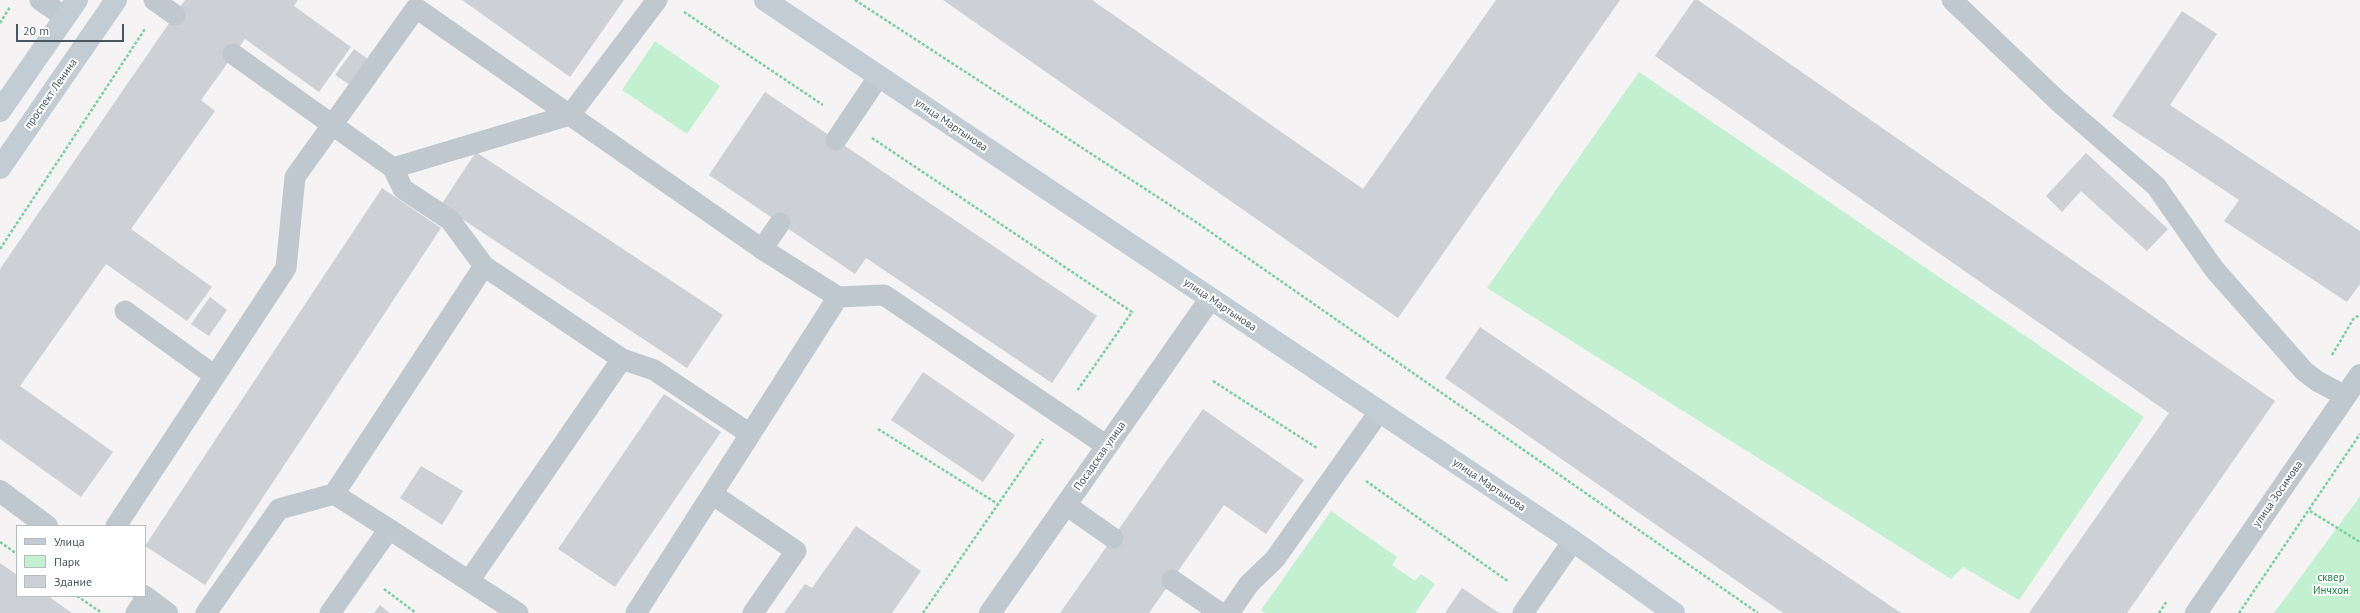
<!DOCTYPE html>
<html>
<head>
<meta charset="utf-8">
<style>
	body { margin:0 }
	#map { position:relative; width:2360px; height:613px; overflow:hidden; background:#f5f3f3; font-family:"PT Sans",sans-serif }
	canvas { display:block }
	.legend { position:absolute; left:16px; top:525px; width:130px; height:72px; box-sizing:border-box; background:#fff; border:1px solid #b7bcbf; margin:0; padding:5px 7px; list-style:none; font-size:12px; color:#4a5760 }
	.legend li { display:flex; align-items:center; gap:8px; height:20px }
	.legend b { width:20px; border:1px solid #b7bcbf }
	.scale { position:absolute; left:16px; top:24px; width:108px; height:18px; box-sizing:border-box; border:2px solid #4a5760; border-top:0; padding-left:5px; font-size:12px; line-height:14px; white-space:nowrap; color:#4a5760; -webkit-text-stroke:3px #fff; paint-order:stroke }
</style>
</head>
<body>
<div id="map">
<canvas width="2360" height="613"></canvas>
<ul class="legend">
<li><b style="height:5px;background:#c1ccd5"></b>Улица</li>
<li><b style="height:11px;background:#c4f0d2"></b>Парк</li>
<li><b style="height:11px;background:#cdd0d5"></b>Здание</li>
</ul>
<div class="scale">20 m</div>
</div>
<script>
const g = document.querySelector('canvas').getContext('2d');
g.lineJoin = 'round';
function fill(path, color) {
  g.fillStyle = color;
  g.fill(path, 'evenodd');
}
function shape(rows) {
  const path = new Path2D();
  for (const r of rows) {
    path.moveTo(r[0], r[1]);
    for (let i = 2; i < r.length; i += 2) path.lineTo(r[i], r[i + 1]);
  }
  return path;
}
function strokePath(path, color, width, dash) {
  g.strokeStyle = color;
  g.lineWidth = width;
  g.lineCap = dash ? 'butt' : 'round';
  g.setLineDash(dash || []);
  g.stroke(path);
}
function drawText(font, color, halo, rows, align = 'center') {
  g.font = font + ' "PT Sans",sans-serif';
  g.lineWidth = 4;
  g.setLineDash([]);
  g.textBaseline = 'middle';
  g.strokeStyle = halo;
  g.fillStyle = color;
  for (const [text, x, y, turn = 0] of rows) {
    g.save();
    g.translate(x, y);
    g.rotate((+turn || 0) * Math.PI / 180);
    g.textAlign = isNaN(turn) ? turn : align;
    if (halo) g.strokeText(text, 0, 0);
    g.fillText(text, 0, 0);
    g.restore();
  }
}
fill(shape([
	[655,41,720,86,687,134,622,90],
	[1639,72,2144,417,2019,600,1963,567,1951,579,1487,288],
	[2360,496,2360,613,2274,613,2356,502],
	[1331,511,1397,557,1392,565,1415,581,1421,574,1435,584,1415,613,1266,613,1261,610]
]), '#c4f0d2');
fill(shape([
	[185,0,298,0,294,6,351,47,319,92,245,39,201,100,215,111,131,229,212,287,187,321,106,264,20,386,113,452,81,497,0,439,0,269],
	[462,0,624,0,570,77],
	[943,0,1092,0,1363,189,1496,0,1620,0,1398,318],
	[1694,0,1698,0,2275,401,2127,613,2029,613,2169,413,1655,56],
	[2182,11,2217,34,2170,105,2360,231,2360,284,2347,302,2224,221,2239,200,2112,116],
	[354,49,372,62,353,87,335,75],
	[765,92,1097,316,1052,383,866,258,855,274,709,175],
	[476,152,723,315,687,368,441,205],
	[2086,153,2168,229,2147,251,2081,191,2062,212,2046,196],
	[382,188,441,228,205,585,145,546],
	[210,297,227,310,209,336,191,324],
	[1480,327,1901,613,1783,613,1445,378],
	[923,372,1015,435,983,482,891,420],
	[664,394,721,432,615,587,558,549],
	[1203,409,1304,480,1266,534,1224,505,1149,613,1060,613],
	[421,466,463,491,442,525,400,498],
	[856,526,921,571,892,613,784,613,805,584,812,588],
	[0,563,17,575,17,596,48,596,72,613,0,613],
	[1462,588,1499,613,1445,613],
	[380,605,390,613,374,613]
]), '#cdd0d5');
strokePath(shape([
	[855,0,1196,222,1758,613],
	[684,12,823,105],
	[0,23,10,7],
	[872,138,1132,312,1077,391],
	[0,249,145,29],
	[2332,355,2354,318,2360,315],
	[1213,381,1317,448],
	[878,429,998,504],
	[1366,481,1509,582],
	[2310,511,2360,542],
	[0,542,17,554],
	[384,589,416,613],
	[77,596,102,613],
	[923,613,1043,439],
	[2159,613,2167,601],
	[2239,613,2360,434]
]), '#7cce9f', 2.5, [3, 2]);
strokePath(shape([
	[40,0,65,17],
	[154,0,175,15],
	[1952,0,2058,101,2156,186,2214,269,2304,371,2317,381,2345,396],
	[233,54,393,168,570,115,657,0],
	[836,140,879,76],
	[393,168,403,189,450,220,484,266],
	[780,223,762,249,838,297],
	[622,359,654,370,750,434],
	[215,376,286,268,295,177,416,8,762,249],
	[334,494,389,529],
	[712,494,796,551,753,613],
	[1066,505,1113,538],
	[116,526,215,376,125,311],
	[1172,580,1220,613],
	[136,613,146,598],
	[206,613,279,509,334,494,484,266,622,359,469,581],
	[330,613,389,529,518,613],
	[636,613,838,297,884,295,1107,446],
	[1229,613,1249,584,1275,559,1379,412],
	[1523,613,1573,541]
]), '#bec8ce', 21);
strokePath(shape([
	[0,491,47,526],
	[144,596,167,613],
	[990,613,1210,299],
	[2196,613,2360,375]
]), '#bec8ce', 22);
strokePath(shape([
	[765,0,1573,541,1674,613],
	[0,111,77,0],
	[0,168,116,0]
]), '#c1ccd5', 22);
drawText('11px', '#4a5760', '#fff', [
	["проспект Ленина",51,94,-55],
	["улица Мартынова",951,125,34],
	["улица Мартынова",1220,305,34],
	["Посадская улица",1100,456,-55],
	["улица Мартынова",1489,485,34],
	["улица Зосимова",2278,494,-55]
]);
drawText('11px', '#1a8347', '#fff', [
	["сквер",2331,578],
	["Инчхон",2331,591]
]);
</script>
</body>
</html>
